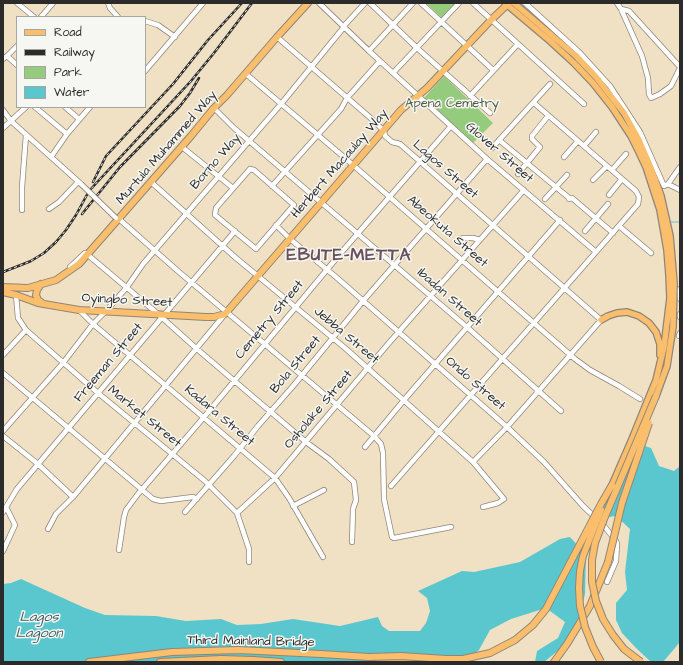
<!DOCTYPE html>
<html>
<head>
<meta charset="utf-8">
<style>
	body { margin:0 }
	#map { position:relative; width:683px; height:665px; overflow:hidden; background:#f0e1c4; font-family:"Architects Daughter",sans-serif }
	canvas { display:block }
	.frame { position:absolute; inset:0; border:4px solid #2b2b2b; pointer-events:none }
	.legend { position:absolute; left:16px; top:16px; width:130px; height:92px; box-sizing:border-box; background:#f6f6f2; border:1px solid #a5a5a2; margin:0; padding:5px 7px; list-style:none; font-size:12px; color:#2b2b2b }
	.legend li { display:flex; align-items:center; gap:8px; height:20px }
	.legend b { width:20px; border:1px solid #a5a5a2 }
</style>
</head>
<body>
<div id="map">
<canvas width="683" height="665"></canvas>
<div class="frame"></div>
<ul class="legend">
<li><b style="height:5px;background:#fabe6d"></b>Road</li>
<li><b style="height:5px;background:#2b2b2b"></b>Railway</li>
<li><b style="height:11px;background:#95cb7d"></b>Park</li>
<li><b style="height:11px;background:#5ac7cf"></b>Water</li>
</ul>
</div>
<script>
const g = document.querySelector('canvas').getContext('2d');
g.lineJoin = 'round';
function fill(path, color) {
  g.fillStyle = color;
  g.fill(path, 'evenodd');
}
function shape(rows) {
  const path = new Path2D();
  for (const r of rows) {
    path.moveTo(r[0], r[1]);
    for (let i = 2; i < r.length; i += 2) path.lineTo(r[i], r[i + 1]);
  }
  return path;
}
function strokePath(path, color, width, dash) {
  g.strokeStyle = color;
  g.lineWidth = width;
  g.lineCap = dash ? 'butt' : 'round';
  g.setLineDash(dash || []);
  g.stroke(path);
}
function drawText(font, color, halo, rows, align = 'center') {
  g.font = font + ' "Architects Daughter",sans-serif';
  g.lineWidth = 3;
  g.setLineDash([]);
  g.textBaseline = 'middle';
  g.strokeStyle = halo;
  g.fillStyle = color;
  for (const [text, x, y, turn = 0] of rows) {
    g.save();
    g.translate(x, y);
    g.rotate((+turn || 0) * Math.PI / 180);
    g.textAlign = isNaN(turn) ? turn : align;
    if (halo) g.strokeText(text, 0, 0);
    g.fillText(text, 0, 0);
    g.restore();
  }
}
fill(shape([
	[426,3,458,3,442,18],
	[444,76,493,123,473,143,424,98]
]), '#95cb7d');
fill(shape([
	[630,441,651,448,659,466,674,471,680,466,680,642,663,662,650,661,637,649,622,633,616,620,616,603,627,590,625,572,630,529,616,516,596,519,609,485],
	[570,537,581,549,586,553,585,594,576,629,560,649,544,662,535,662,537,651,558,638,565,622,546,608,511,619,490,630,479,650,463,662,3,662,3,584,11,583,21,579,85,608,105,615,156,616,186,621,221,619,237,625,261,624,293,619,340,626,378,617,382,626,389,631,420,631,426,623,430,611,427,598,418,591,462,571,474,572,520,562,560,539]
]), '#5ac7cf');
strokePath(shape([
	[669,222,680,222]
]), '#5ac7cf', 1);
const minor = shape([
	[17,3,34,17],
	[108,3,110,8,118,17],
	[319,3,369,51,487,159,596,252],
	[370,3,417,48,490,113],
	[421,3,493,70],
	[473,3,584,104],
	[525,3,580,53,610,86,640,132,664,186,668,184,680,167],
	[617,3,621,9,642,56,648,78,649,94,651,98,660,94,671,86,680,68],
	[621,9,629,11,680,67],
	[41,17,53,3],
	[145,21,158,25,175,37],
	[343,27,365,3],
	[277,37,374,121,384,131,385,136,392,142,400,144,601,320,507,427,473,462],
	[369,51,413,3],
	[7,56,17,65],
	[3,59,7,56,17,46],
	[145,71,203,3],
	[393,73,459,3],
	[246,74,345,158,575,359,590,370,619,386,640,399],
	[470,96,518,44],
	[35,107,67,134],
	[65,107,79,119],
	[214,108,234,128,468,328,561,411],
	[3,110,11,121,81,184],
	[3,128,26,107],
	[499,140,568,197,569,199,572,198,613,233],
	[584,146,596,132],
	[182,147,233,188],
	[492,148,550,84],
	[51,157,67,134,90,107],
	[564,157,578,141],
	[250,169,254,170,294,205,256,249,215,215,216,208,250,169],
	[612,170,626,154],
	[518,174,540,147,532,139,532,136,548,116],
	[593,180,607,166],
	[151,182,236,258,345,348,473,462,504,499,498,503,483,507],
	[668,184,680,190],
	[272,186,341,109,347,98,380,61],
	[609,195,622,179],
	[545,199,567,175],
	[49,209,59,202,78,182],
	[22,210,22,187,26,135],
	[119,219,179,272,374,436,381,444,383,453,384,499,392,537,394,538,451,527],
	[276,225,290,239,336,277,507,427,544,462,583,506,604,526,616,541,617,544,616,561,607,582],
	[619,226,651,253],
	[585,231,608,204],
	[463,238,473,238,480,240],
	[88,255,158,314,197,349,306,442,329,459,354,482,356,500,353,509,352,542],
	[70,267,85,253],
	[680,289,680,299],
	[16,295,18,318,26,330,98,393,205,481,237,513,249,549,249,562],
	[79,310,93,324,275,478,289,498,323,557],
	[680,314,680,317],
	[679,336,680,333],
	[3,355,26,330],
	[3,373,153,499,161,501,193,497,197,499],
	[3,431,63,363,93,324,106,311,127,287,143,264,281,104,344,27],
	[3,436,38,464,73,497],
	[365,447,404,400,560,220],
	[391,486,638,204,639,197,636,191,534,103],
	[139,493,210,410,340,254,451,126],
	[293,506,324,490],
	[3,512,17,489,235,231],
	[185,512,234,456,258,426,294,385,363,301,487,159],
	[237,513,275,478,388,344,524,190],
	[48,529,56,514,73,497,225,314],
	[119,550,124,517,126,510,138,494],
	[3,551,15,525,6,507]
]);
const major = shape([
	[505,3,550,41,574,63,593,83,612,107,631,136,639,152,646,167,660,210,667,250,669,275,670,298,664,347,656,380,632,439,612,485],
	[514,3,576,56,596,77,624,113,639,140,651,168,661,196,670,236,674,283,673,327,667,366,656,396],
	[601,320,608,316,617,313,627,312,639,316,649,323,656,332,660,344,660,355]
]);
const highway = shape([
	[41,284,37,290,36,295,38,300,42,303],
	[3,287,28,288,56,280,79,264,191,136,214,108,227,95,277,37,308,3],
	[3,292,16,295,38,303,79,310,206,317,214,317,225,314,401,110,427,88,491,20,509,3],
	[89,662,172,652,238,650,321,654,369,657,414,662],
	[160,662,221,659,253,660,281,662],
	[554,662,567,644,590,606,608,562]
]);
strokePath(minor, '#8e8678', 6);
strokePath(major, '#8e8678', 8);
strokePath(highway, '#8e8678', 8);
strokePath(minor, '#fff', 4.5);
strokePath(major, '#fabe6d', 5.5);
strokePath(highway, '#fabe6d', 6);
const rail = shape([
	[93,182,106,156,173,84,208,40,242,3],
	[82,214,120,167,180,106,190,93,199,78],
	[3,272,31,261,44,253,56,242,66,230,76,215,89,191,191,81,214,53,252,3]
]);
strokePath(rail, '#2b2b2b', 2.5);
strokePath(rail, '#f6f6f2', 1, [3]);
const minorBridge = shape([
	[81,184,116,218]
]);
const highwayBridge = shape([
	[608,562,622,503,649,423],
	[369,657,401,656,446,659,463,659,490,653,515,640,533,625,546,609,601,504,612,485],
	[601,662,593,647,585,627,580,606,579,588,580,571,583,556,601,510],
	[641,662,624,649,613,635,603,619,596,601,592,582,592,560,595,543,604,519,656,396]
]);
strokePath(minorBridge, '#8e8678', 6, []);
strokePath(highwayBridge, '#8e8678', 8, []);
strokePath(minorBridge, '#fff', 4.5);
strokePath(highwayBridge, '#fabe6d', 6);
drawText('13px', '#4b5b44', '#f6f6f2', [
	["Apena Cemetry",452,104]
]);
drawText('13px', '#2b2b2b', '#f6f6f2', [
	["Murtula Muhammed Way",167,148,-49],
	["Glover Street",499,153,41],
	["Borno Way",216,162,-49],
	["Herbert Macaulay Way",340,164,-49],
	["Lagos Street",445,170,41],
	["Abeokuta Street",447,232,41],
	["Ibadan Street",449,298,41],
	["Oyingbo Street",127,301,3],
	["Cemetry Street",270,320,-50],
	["Jebba Street",346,336,40],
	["Freeman Street",109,363,-50],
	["Bola Street",296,365,-50],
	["Ondo Street",475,384,41],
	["Osholake Street",319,410,-50],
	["Kadara Street",219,416,40],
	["Market Street",144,417,39],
	["Third Mainland Bridge",251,642,1]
]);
drawText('italic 14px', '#395a5c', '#f6f6f2', [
	["Lagos",39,618],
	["Lagoon",39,634]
]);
g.letterSpacing = '1px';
drawText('bold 17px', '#68505c', '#f6f6f2', [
	["EBUTE-METTA",349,256]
]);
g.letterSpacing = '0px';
</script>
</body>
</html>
